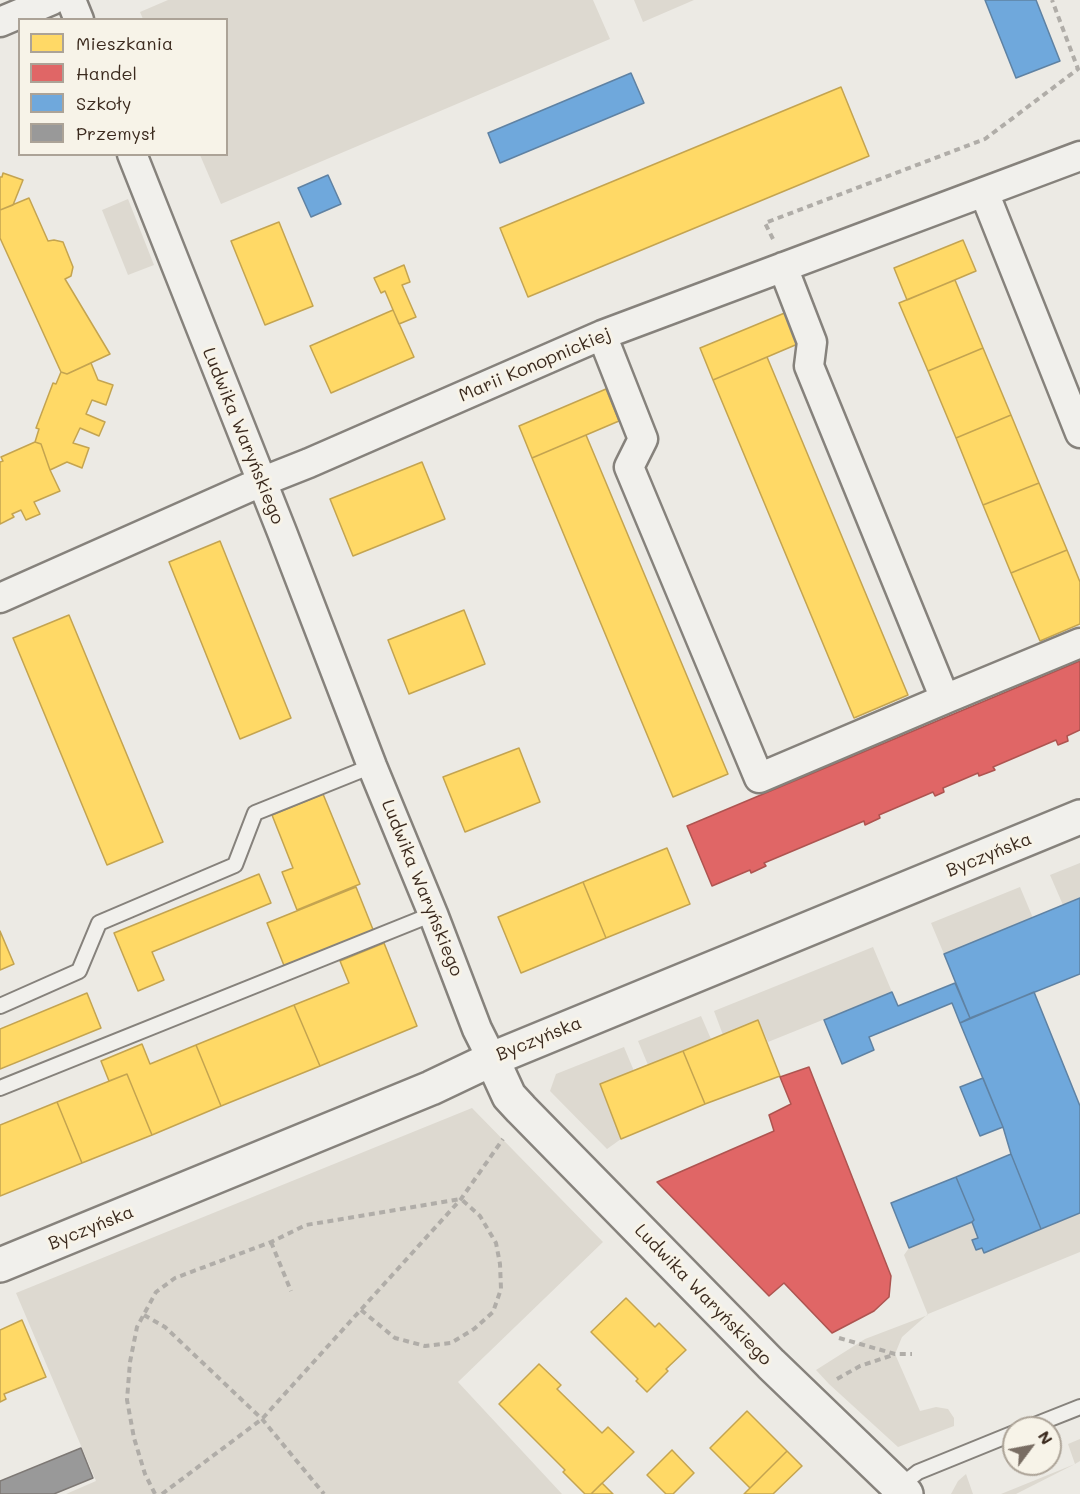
<!DOCTYPE html>
<html>
<head>
<meta charset="utf-8">
<style>
	body { margin:0 }
	#map { position:relative; width:1080px; height:1494px; overflow:hidden; background:#eceae4; font-family:Mali,sans-serif }
	canvas { display:block }
	.legend { position:absolute; left:18px; top:18px; width:210px; height:138px; box-sizing:border-box; background:#f7f3e8; border:2px solid #aca397; margin:0; padding:8px 10px; list-style:none; font-size:18px; color:#3b2a1e }
	.legend li { display:flex; align-items:center; gap:12px; height:30px }
	.legend b { width:30px; border:2px solid #aca397 }
	.north { position:absolute; left:1002px; top:1416px; width:60px; height:60px; box-sizing:border-box; background:#f7f3e8; border:2px solid #aca397; border-radius:50%; rotate:58deg; font-size:16px; font-weight:700; line-height:24px; text-align:center; color:#3b2a1e }
	.north::after { content:''; display:block; margin:auto; width:21px; height:27px; background:#796d63; clip-path:polygon(50% 0,100% 100%,50% 72%,0 100%) }
</style>
</head>
<body>
<div id="map">
<canvas width="1080" height="1494"></canvas>
<ul class="legend">
<li><b style="height:16px;background:#ffd966"></b>Mieszkania</li>
<li><b style="height:16px;background:#e06666"></b>Handel</li>
<li><b style="height:16px;background:#6fa8dc"></b>Szkoły</li>
<li><b style="height:16px;background:#999"></b>Przemysł</li>
</ul>
<div class="north">N</div>
</div>
<script>
const g = document.querySelector('canvas').getContext('2d');
g.lineJoin = 'round';
function fill(path, color) {
  g.fillStyle = color;
  g.fill(path, 'evenodd');
}
function shape(rows) {
  const path = new Path2D();
  for (const r of rows) {
    path.moveTo(r[0], r[1]);
    for (let i = 2; i < r.length; i += 2) path.lineTo(r[i], r[i + 1]);
  }
  return path;
}
function strokePath(path, color, width, dash) {
  g.strokeStyle = color;
  g.lineWidth = width;
  g.lineCap = dash ? 'butt' : 'round';
  g.setLineDash(dash || []);
  g.stroke(path);
}
function drawText(font, color, halo, rows, align = 'center') {
  g.font = font + ' Mali,sans-serif';
  g.lineWidth = 6;
  g.setLineDash([]);
  g.textBaseline = 'middle';
  g.strokeStyle = halo;
  g.fillStyle = color;
  for (const [text, x, y, turn = 0] of rows) {
    g.save();
    g.translate(x, y);
    g.rotate((+turn || 0) * Math.PI / 180);
    g.textAlign = isNaN(turn) ? turn : align;
    if (halo) g.strokeText(text, 0, 0);
    g.fillText(text, 0, 0);
    g.restore();
  }
}
fill(shape([
	[168,0,593,0,610,39,221,204,200,155,226,154,226,20,143,19,140,12],
	[634,0,694,0,643,22],
	[128,199,154,265,128,275,102,210],
	[1080,863,1080,898,1063,905,1050,875],
	[1020,887,1033,918,944,954,931,923],
	[873,947,892,992,768,1042,758,1020,723,1035,714,1011],
	[701,1016,711,1039,648,1065,638,1041],
	[624,1047,634,1071,600,1085,621,1139,607,1149,550,1091,556,1074],
	[472,1108,603,1242,458,1382,562,1494,66,1494,96,1481,16,1293],
	[1080,1213,1080,1252,928,1314,902,1337,895,1354,920,1411,936,1407,948,1409,954,1418,954,1426,898,1447,829,1384,816,1370,865,1339,928,1315,904,1255,909,1248,972,1222,978,1238,972,1241,976,1250,982,1248,984,1253],
	[1080,1439,1080,1461,1075,1464,1016,1494,1001,1494,1075,1464,1068,1444],
	[966,1474,973,1494,951,1494,958,1481]
]), '#ddd9d0');
const homes = shape([
	[841,87,869,156,528,297,500,228,841,87],
	[3,173,23,180,13,205,0,210,0,177,2,177,3,173],
	[29,198,48,241,54,240,63,242,73,267,71,276,65,279,110,354,67,374,61,372,0,238,0,210,29,198],
	[279,222,313,306,265,325,231,241,279,222],
	[963,240,976,271,907,300,894,268,963,240],
	[404,265,410,282,402,285,416,317,399,324,385,291,381,293,374,278,404,265],
	[955,280,983,348,928,371,899,303,955,280],
	[393,310,414,357,331,393,310,346,393,310],
	[787,312,800,343,713,380,700,348,787,312],
	[983,348,1011,415,956,438,928,371,983,348],
	[767,357,908,695,854,718,713,380,767,357],
	[91,363,98,380,113,385,106,405,92,400,86,414,105,422,99,436,80,428,73,443,89,448,82,468,67,462,50,470,41,444,35,442,39,429,36,428,53,383,56,384,61,372,67,374,91,363],
	[606,389,619,421,532,458,519,426,606,389],
	[1011,415,1039,483,983,505,956,438,1011,415],
	[586,435,728,774,673,797,532,458,586,435],
	[35,442,41,444,50,470,60,491,34,502,40,514,26,520,21,510,12,514,14,517,0,524,0,462,3,461,1,457,35,442],
	[422,462,445,519,353,556,330,499,422,462],
	[1039,483,1067,550,1011,573,983,505,1039,483],
	[220,541,291,718,240,739,169,562,220,541],
	[1067,550,1080,582,1080,624,1040,641,1011,573,1067,550],
	[464,610,485,664,409,694,388,640,464,610],
	[69,615,163,842,107,865,13,638,69,615],
	[519,748,540,802,465,832,443,777,519,748],
	[323,794,360,884,297,910,282,872,293,868,272,815,323,794],
	[667,848,690,904,606,938,583,882,667,848],
	[259,874,271,903,152,952,164,980,138,991,114,933,259,874],
	[583,882,606,938,521,973,498,917,583,882],
	[356,887,374,932,285,968,267,923,356,887],
	[0,931,14,964,0,970,0,931],
	[384,943,417,1026,320,1066,294,1005,349,983,340,961,384,943],
	[87,993,101,1028,0,1069,0,1029,87,993],
	[294,1005,320,1066,221,1106,196,1045,294,1005],
	[758,1020,780,1076,705,1104,683,1051,758,1020],
	[142,1044,150,1064,196,1045,221,1106,152,1135,127,1074,109,1081,101,1061,142,1044],
	[683,1051,705,1104,621,1139,600,1084,683,1051],
	[127,1074,152,1135,82,1163,57,1102,127,1074],
	[57,1102,82,1163,0,1196,0,1125,57,1102],
	[626,1298,655,1327,659,1323,686,1350,666,1369,668,1371,647,1392,636,1381,638,1379,591,1332,626,1298],
	[22,1320,46,1377,4,1394,6,1399,0,1402,0,1330,22,1320],
	[539,1364,561,1385,557,1389,602,1433,608,1427,634,1452,591,1494,585,1494,563,1472,565,1470,499,1404,539,1364],
	[747,1411,787,1451,750,1488,710,1448,747,1411],
	[672,1450,694,1473,673,1494,666,1494,647,1475,672,1450],
	[787,1451,802,1466,773,1494,744,1494,787,1451],
	[602,1483,613,1494,591,1494,602,1483]
]);
fill(homes, '#ffd966');
strokePath(homes, '#c4a450', 1.5);
const shops = shape([
	[1080,661,1080,730,1067,736,1068,741,1058,745,1056,740,993,767,995,770,979,776,978,773,943,788,944,792,935,796,933,792,879,815,880,818,865,825,864,821,764,863,766,866,751,873,750,870,712,886,687,826,1080,661],
	[809,1067,891,1276,889,1297,874,1311,832,1333,784,1283,769,1296,657,1182,774,1131,769,1115,791,1104,780,1077,809,1067]
]);
fill(shops, '#e06666');
strokePath(shops, '#ae5450', 1.5);
const schools = shape([
	[985,0,1036,0,1060,61,1016,78,985,0],
	[631,73,644,103,500,163,488,133,631,73],
	[328,175,341,204,311,217,298,188,328,175],
	[1080,898,1080,974,970,1018,944,954,1080,898],
	[955,983,970,1018,960,1023,952,1003,869,1037,874,1050,842,1064,824,1020,892,992,898,1006,955,983],
	[1034,992,1080,1106,1080,1213,1041,1229,1011,1154,1003,1127,960,1023,1034,992],
	[983,1078,1003,1127,980,1136,960,1087,983,1078],
	[1011,1154,1041,1229,984,1253,982,1248,976,1250,972,1240,978,1238,972,1222,974,1220,956,1177,1011,1154],
	[956,1177,974,1220,972,1222,909,1248,891,1203,956,1177]
]);
fill(schools, '#6fa8dc');
strokePath(schools, '#5f82a3', 1.5);
const industry = shape([
	[81,1448,93,1478,54,1494,0,1494,0,1481,81,1448]
]);
fill(industry, '#999');
strokePath(industry, '#7d7874', 1.5);
const lane = shape([
	[0,1006,79,971,99,923,235,865,255,813,372,766],
	[0,1088,433,914],
	[1027,1428,1080,1407],
	[899,1487,918,1472,1014,1433]
]);
const street = shape([
	[71,0,79,20],
	[0,22,52,0],
	[132,154,282,532,372,766,433,914,477,1029,492,1059],
	[984,192,1080,433],
	[602,335,643,439,629,467,759,778,945,699,809,366,812,342,783,267],
	[0,598,261,482,309,463,602,335,1080,156],
	[945,699,1080,643]
]);
const secondary = shape([
	[492,1059,509,1096,521,1109,771,1364,906,1494],
	[0,1265,431,1088,492,1059,1080,817]
]);
strokePath(lane, '#86827c', 18);
strokePath(street, '#86827c', 33);
strokePath(secondary, '#86827c', 38);
strokePath(shape([
	[773,239,765,223,985,139,1078,69,1052,0],
	[271,1242,291,1291],
	[361,1310,395,1338,425,1346,451,1343,474,1329,493,1312,501,1289,500,1264,496,1243,480,1216,461,1199],
	[144,1315,165,1327,262,1419,324,1494],
	[839,1338,895,1354,912,1354],
	[837,1379,860,1366,893,1355],
	[155,1494,145,1474,134,1438,127,1400,130,1362,137,1327,156,1292,175,1278,271,1242,306,1225,461,1199],
	[162,1494,262,1419,461,1199,503,1139]
]), '#b0ada8', 4, [6, 4.5]);
strokePath(lane, '#f1f0ec', 14);
strokePath(street, '#f1f0ec', 28);
strokePath(secondary, '#f1f0ec', 33);
drawText('18px', '#3b2a1e', '#f7f3e8', [
	["Marii Konopnickiej",535,365,-23],
	["Ludwika Waryńskiego",243,436,68],
	["Byczyńska",989,855,-22],
	["Ludwika Waryńskiego",422,888,68],
	["Byczyńska",539,1039,-22],
	["Byczyńska",91,1228,-22],
	["Ludwika Waryńskiego",703,1295,46]
]);
</script>
</body>
</html>
